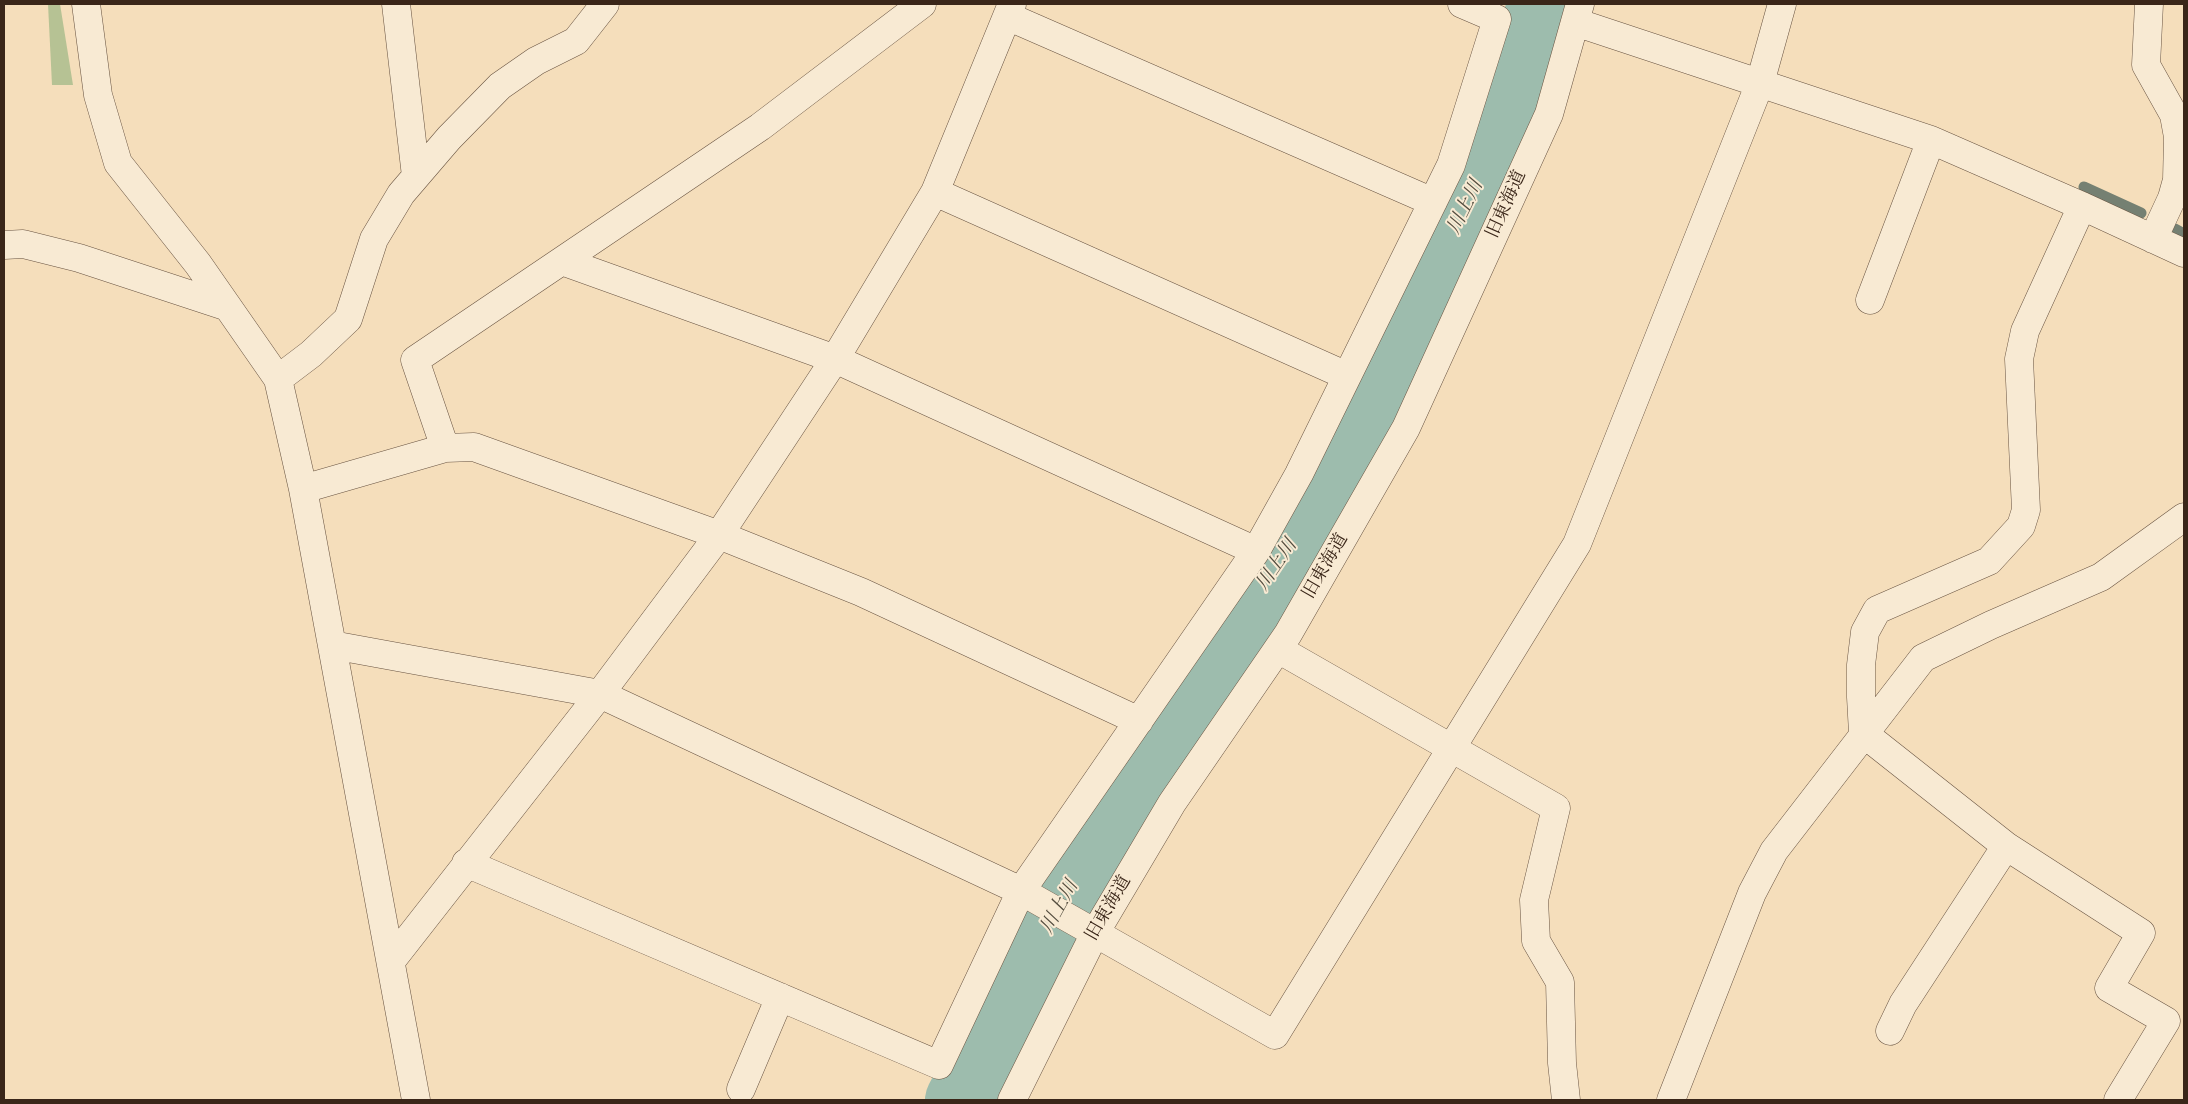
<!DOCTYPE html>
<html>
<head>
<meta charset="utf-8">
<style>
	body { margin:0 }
	#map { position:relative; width:2188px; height:1104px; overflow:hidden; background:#f5debb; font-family:"Sorts Mill Goudy",serif }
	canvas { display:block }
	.frame { position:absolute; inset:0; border:5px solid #3a2619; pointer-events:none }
</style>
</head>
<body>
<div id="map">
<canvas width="2188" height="1104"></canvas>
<div class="frame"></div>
</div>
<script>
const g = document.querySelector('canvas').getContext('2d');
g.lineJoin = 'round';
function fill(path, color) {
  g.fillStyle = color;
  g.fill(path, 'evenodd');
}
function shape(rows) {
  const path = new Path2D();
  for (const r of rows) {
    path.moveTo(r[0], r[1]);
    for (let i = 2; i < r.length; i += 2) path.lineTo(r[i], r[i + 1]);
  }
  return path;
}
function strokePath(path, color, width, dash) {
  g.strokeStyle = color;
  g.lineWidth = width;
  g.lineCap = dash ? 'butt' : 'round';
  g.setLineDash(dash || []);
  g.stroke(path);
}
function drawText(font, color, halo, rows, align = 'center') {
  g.font = font + ' "Sorts Mill Goudy","Noto Serif JP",serif';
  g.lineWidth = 4;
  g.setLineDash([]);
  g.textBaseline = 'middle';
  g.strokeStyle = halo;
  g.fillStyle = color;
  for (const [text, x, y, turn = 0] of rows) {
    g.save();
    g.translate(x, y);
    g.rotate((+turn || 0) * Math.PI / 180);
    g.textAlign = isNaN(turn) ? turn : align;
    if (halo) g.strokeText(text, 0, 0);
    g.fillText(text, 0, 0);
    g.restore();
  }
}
fill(shape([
	[48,4,60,4,73,85,52,85]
]), '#b6c294');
strokePath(shape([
	[2084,187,2141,213],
	[2175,229,2184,234]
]), '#758072', 11);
strokePath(shape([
	[959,1100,1066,897,1165,734,1314,511,1483,177,1542,4]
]), '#9dbcad', 68);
const minor = shape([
	[86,4,98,95,118,163,198,264,278,379,303,489,416,1100],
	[396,4,416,176],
	[2149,4,2146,65,2174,115,2178,137,2177,180,2172,198,2153,239],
	[1007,16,1433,202],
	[1575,22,1931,140,2082,206,2184,253],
	[935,192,1347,376],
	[2082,206,2025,331,2019,359,2026,510,2021,526,1989,561,1877,610,1865,632,1861,665,1861,697,1863,733,2006,846,2141,933,2109,988,2166,1021,2118,1100],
	[4,245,23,244,79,258,228,307],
	[562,261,835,359,1256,551],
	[1870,300,1931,140],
	[278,379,311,354,348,319,374,239,401,194,449,138,500,86,536,61,576,41,605,4],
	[445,448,415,360,760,127,922,4],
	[303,489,445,448,474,447,719,535,861,592,1139,721],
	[332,645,600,694,1021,891,1275,1035,1577,544,1760,83,1782,4],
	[1278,649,1556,808,1534,900,1536,941,1560,982,1562,1063,1566,1100],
	[466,863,939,1065,1021,891,1256,551,1299,474,1451,165,1497,19,1462,4],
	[391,961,600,694,719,535,835,359,935,192,1012,4],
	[1890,1031,1903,1004,2006,846],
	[741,1089,780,997],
	[1012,1100,1095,933,1172,803,1288,634,1406,428,1549,114,1580,4],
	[1671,1100,1752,893,1774,851,1923,658,1991,625,2101,577,2184,517]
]);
strokePath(minor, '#695442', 29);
strokePath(minor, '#f8ead3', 28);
drawText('18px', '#3a2619', '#f8ead3', [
	["旧東海道",1508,205,-66],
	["旧東海道",1327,567,-60],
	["旧東海道",1110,909,-60]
]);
drawText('italic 19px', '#534c3e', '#f8ead3', [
	["川上川",1467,208,-64],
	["川上川",1278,566,-56],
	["川上川",1061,908,-61]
]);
</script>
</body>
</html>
